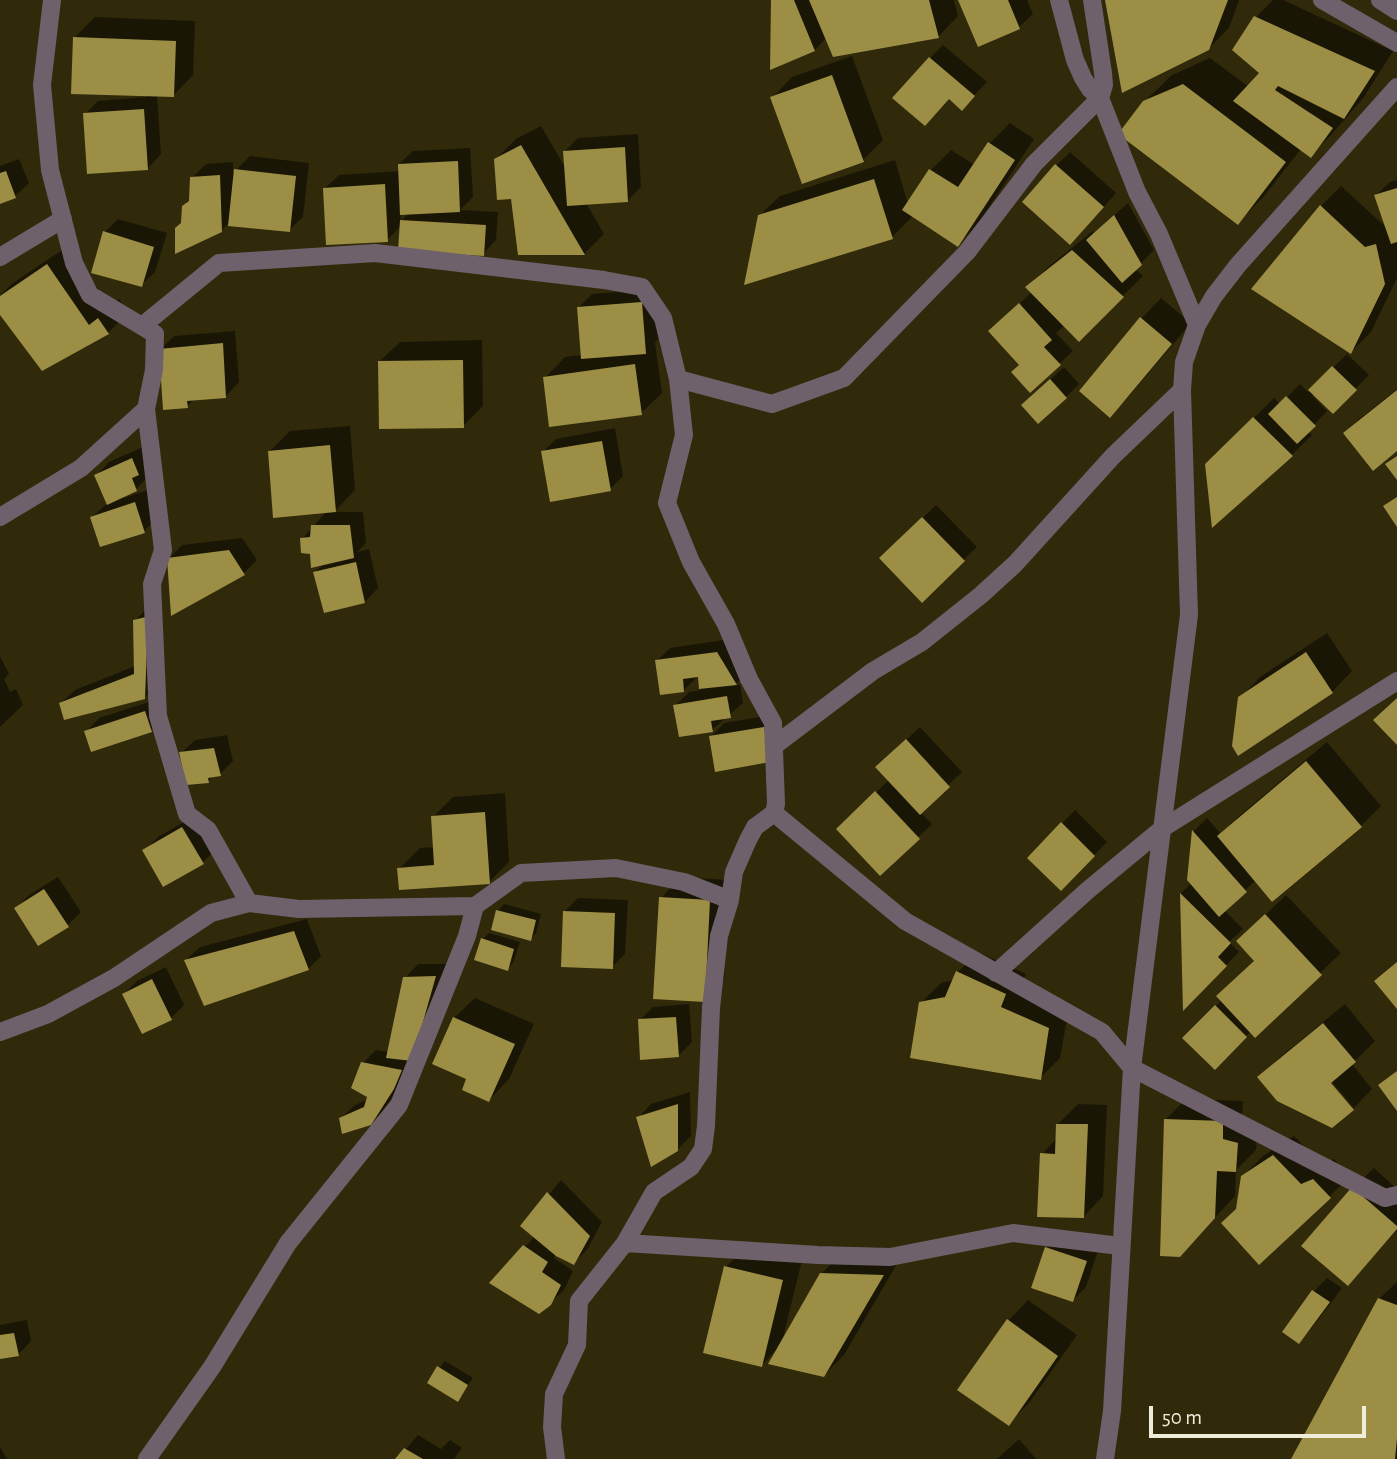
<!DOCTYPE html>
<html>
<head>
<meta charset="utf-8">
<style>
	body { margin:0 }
	#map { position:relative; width:1397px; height:1459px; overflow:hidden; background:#302a0a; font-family:"Alegreya Sans",sans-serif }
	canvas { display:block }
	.scale { position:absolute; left:1149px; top:1406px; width:217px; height:32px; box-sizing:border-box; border:4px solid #efecda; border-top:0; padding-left:9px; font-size:21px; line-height:24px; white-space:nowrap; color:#efecda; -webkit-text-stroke:5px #302a0a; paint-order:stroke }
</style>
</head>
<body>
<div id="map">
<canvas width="1397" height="1459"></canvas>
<div class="scale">50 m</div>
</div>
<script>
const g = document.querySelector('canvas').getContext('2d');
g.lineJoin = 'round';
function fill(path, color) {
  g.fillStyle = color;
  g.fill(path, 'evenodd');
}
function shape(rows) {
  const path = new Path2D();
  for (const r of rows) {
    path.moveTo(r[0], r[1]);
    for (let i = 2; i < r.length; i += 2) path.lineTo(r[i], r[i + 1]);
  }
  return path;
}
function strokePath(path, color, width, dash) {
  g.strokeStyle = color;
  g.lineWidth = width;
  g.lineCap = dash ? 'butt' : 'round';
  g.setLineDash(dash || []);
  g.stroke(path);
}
fill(shape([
	[773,0,954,0,958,16,938,37,827,37,815,50,772,67],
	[960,0,1027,0,1033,14,1019,27,979,45],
	[1107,0,1239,0,1229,28,1208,49],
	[1273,0,1283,0,1393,51,1364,97,1331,135,1310,156,1301,149,1264,196,1238,223,1144,102,1172,75,1210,58,1249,87,1262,72,1256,17],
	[95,17,195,21,193,75,173,96,157,95,161,154,148,168,85,114,98,101,147,97,146,95,75,37],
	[943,45,987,82,962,108,930,58],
	[852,56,883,140,863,160,772,98,792,77],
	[1010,123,1034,139,978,224,958,244,914,215,892,237,759,216,780,196,895,160,908,204,931,170,951,150,975,165,990,143],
	[541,126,566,169,565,151,578,138,638,134,641,187,628,200,586,203,604,234,584,254,520,253,512,197,496,159,516,139],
	[470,148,473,197,460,210,498,212,496,240,483,254,401,226,387,240,325,188,339,175,400,171,399,164,413,151],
	[410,212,401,221,400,213],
	[1070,152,1116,193,1084,229,1056,166],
	[250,156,309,163,303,217,289,230,230,221,221,231,183,222,183,206,191,199,192,178,206,164,233,162,233,173],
	[19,159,29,183,15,196,0,202,0,166],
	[1397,180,1397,278,1371,332,1351,352,1254,289,1321,206,1341,186,1388,229,1376,195,1390,182],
	[1128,203,1154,250,1135,269,1143,276,1079,339,1065,325,1056,333,1073,351,1059,364,1021,364,1004,318,1032,292,1028,287,1048,267,1093,231,1095,233],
	[118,219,167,233,155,272,141,285,105,232],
	[68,246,110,306,119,299,128,313,108,333,0,312,0,295,13,283],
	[655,289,658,339,655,343,662,393,641,413,545,378,565,357,582,355,579,307,592,294],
	[1161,298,1191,323,1130,395,1110,415,1141,319],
	[235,331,239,382,226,396,195,398,187,406,161,349,174,336],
	[482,340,483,406,463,426,379,362,400,342],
	[1347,354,1369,375,1333,411,1314,393,1312,396,1327,411,1308,431,1312,435,1292,455,1207,465,1274,398,1280,404,1300,384,1308,392],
	[1064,367,1079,384,1066,397,1037,392],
	[1397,389,1397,449,1345,433,1358,420],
	[350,426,355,490,334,512,363,512,366,543,357,552,369,549,378,588,365,602,315,572,325,563,312,552,302,539,327,511,270,451,290,431],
	[615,428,623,476,610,489,543,452,556,439],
	[145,446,149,476,136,489,123,495,124,498,148,490,157,518,144,531,92,517,108,503,96,476,109,462],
	[936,505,977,547,922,600,881,558],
	[242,538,257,560,244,573,169,559,182,545],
	[148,607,158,684,144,698,61,703,75,690,135,666,135,621],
	[1327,633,1352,671,1332,692,1238,754,1240,698,1260,677],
	[730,639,750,670,735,685,740,684,743,703,712,730,675,706,689,692,701,690,699,675,684,690,657,661,670,648],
	[0,656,9,674,4,679,10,692,16,689,23,705,0,727],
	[158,699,164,717,151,731,86,732,99,718],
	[777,714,783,747,711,737,724,723],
	[920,727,962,772,920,812,932,824,880,873,851,816,889,780,891,754],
	[227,735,233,761,220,774,214,775,208,781,181,753,195,740],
	[1327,742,1381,806,1361,826,1256,880,1224,910,1243,929,1229,942,1239,952,1185,1007,1181,893,1192,883,1189,879,1194,831,1207,818,1221,834,1239,816],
	[505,793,509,862,489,882,399,869,420,848,435,847,433,817,453,797],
	[1075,810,1107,842,1061,889,1029,858],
	[196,815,216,849,203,862,144,851,158,837],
	[58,877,81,912,68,925,16,908,29,895],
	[681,877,729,880,724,980,704,1000,661,898],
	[1286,895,1341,953,1255,1035,1251,1031,1215,1067,1185,1038,1222,1000,1256,960,1259,921],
	[578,898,628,900,625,954,612,967,565,911],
	[504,904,541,914,536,933,530,939,498,911],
	[307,919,321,956,308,969,186,960,200,947],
	[489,933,520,942,513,963,507,969,483,939],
	[978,952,1026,974,1020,986,1069,1008,1060,1058,1040,1078,921,1003,941,983,954,980,958,972],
	[418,964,449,964,407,1074,384,1110,370,1124,341,1118,355,1105,369,1099,363,1063,376,1050,389,1052,405,978],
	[166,967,184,1005,171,1018,124,994,137,981],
	[475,998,534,1024,509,1079,489,1100,469,1078,454,1018],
	[689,1004,692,1042,678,1056,640,1020,653,1007],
	[1345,1004,1375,1041,1352,1064,1372,1089,1354,1108,1327,1076,1324,1078,1348,1106,1353,1108,1331,1126,1259,1077,1280,1057],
	[690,1092,691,1136,677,1150,638,1118,651,1104],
	[1186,1099,1243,1101,1242,1119,1257,1123,1256,1150,1236,1170,1235,1196,1200,1234,1165,1120],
	[1078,1104,1107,1105,1103,1196,1083,1217,1042,1154,1057,1138,1058,1124],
	[1294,1136,1322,1165,1334,1159,1350,1177,1259,1262,1237,1209,1242,1177,1263,1156],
	[1374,1168,1397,1189,1397,1230,1347,1284,1353,1189],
	[561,1180,602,1222,587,1250,573,1263,556,1255,554,1258,573,1271,564,1290,549,1304,525,1247,535,1236,523,1226],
	[1060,1235,1099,1248,1086,1287,1073,1300,1047,1248],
	[746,1247,802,1260,783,1338,821,1274,842,1253,902,1255,844,1355,824,1375,776,1350,762,1365,726,1267],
	[1327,1278,1342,1288,1312,1328,1299,1341,1284,1331,1314,1291],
	[1397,1282,1397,1459,1293,1459,1379,1299],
	[1028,1300,1077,1335,1029,1403,1009,1423,1008,1321],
	[27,1320,31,1341,18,1355,0,1358,0,1325],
	[445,1361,473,1378,457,1400,429,1382],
	[418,1435,441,1449,450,1440,462,1448,454,1459,397,1459],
	[1019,1439,1036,1459,997,1459],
	[0,1447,7,1459,0,1459]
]), '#0007');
fill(shape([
	[771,0,794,0,815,51,770,70],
	[809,0,929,0,939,38,833,57],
	[958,0,1008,0,1020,29,978,47],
	[1105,0,1228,0,1209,50,1122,93],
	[1254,16,1375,71,1344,119,1278,86,1275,90,1333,128,1311,158,1233,101,1259,73,1232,50],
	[73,37,176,41,174,97,71,94],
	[929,57,975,96,962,111,949,99,925,126,892,98],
	[832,75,864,162,802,184,770,97],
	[1183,84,1286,162,1238,225,1118,134,1143,101],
	[144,109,148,170,87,174,83,113],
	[988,142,1015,160,958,247,902,210,929,169,958,187],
	[521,145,585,255,518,255,511,199,497,200,494,159],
	[625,147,628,202,567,206,563,151],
	[458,161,460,212,400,215,398,164],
	[1055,164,1104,207,1070,245,1022,202],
	[234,169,296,176,290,232,228,226],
	[6,171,16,198,0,204,0,173],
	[220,175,222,232,175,254,175,228,181,223,182,206,189,201,190,177],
	[874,179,893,239,744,285,758,215],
	[385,184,388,242,326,245,323,188],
	[1397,188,1397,242,1391,244,1374,195],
	[1320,205,1365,247,1376,244,1385,284,1351,354,1251,289],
	[1114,215,1142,265,1122,283,1086,240],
	[400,220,486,225,484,256,398,251],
	[103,231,154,247,142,287,91,273],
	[1072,250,1124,297,1079,342,1025,287],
	[47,264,89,325,98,318,109,334,42,371,0,315,0,296],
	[642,302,646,354,581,359,577,307],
	[1019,303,1052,340,1044,347,1061,365,1030,393,1011,372,1019,365,988,331],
	[1140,317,1172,344,1110,418,1079,391],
	[223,343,226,398,187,401,188,408,163,410,159,349],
	[463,360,464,428,379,429,378,361],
	[635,364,642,415,549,427,543,377],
	[1332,366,1357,390,1333,414,1308,390],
	[1050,379,1067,398,1038,424,1021,405],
	[1397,390,1397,451,1373,471,1343,433],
	[1286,396,1316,426,1297,444,1268,414],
	[1253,417,1293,456,1212,528,1205,464],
	[602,441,611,491,550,502,541,451],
	[330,445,336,512,273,518,268,451],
	[1397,456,1397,480,1385,464],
	[132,458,139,475,132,478,137,491,107,505,94,475],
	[1397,497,1397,527,1383,506],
	[135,502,145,533,100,547,90,517],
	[922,517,965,561,922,603,879,558],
	[311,525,350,525,354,558,311,568,310,554,301,553,300,538,310,537],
	[229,550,245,575,171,616,167,558],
	[356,562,365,603,324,613,313,572],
	[146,617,148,619,145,699,64,720,59,703,134,674,133,620],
	[717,652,737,685,699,689,698,677,683,679,684,692,660,695,655,660],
	[1306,652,1333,693,1238,756,1232,746,1238,697],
	[727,696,731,718,711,721,713,732,679,737,673,705],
	[1397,698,1397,745,1373,720],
	[145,711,152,732,91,752,84,731],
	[764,727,770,762,715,772,709,736],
	[906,739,950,787,920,815,875,767],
	[214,748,221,776,208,778,209,783,186,785,179,752],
	[1306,761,1362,827,1272,902,1217,836],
	[875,791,920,839,880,876,836,829],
	[485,812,490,884,399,890,397,868,434,865,431,816],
	[1061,822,1095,856,1061,891,1027,858],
	[182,827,204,864,163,887,142,850],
	[1192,830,1247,892,1219,917,1187,880],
	[44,889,69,927,38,946,14,908],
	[1180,893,1231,943,1218,957,1227,966,1183,1011],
	[659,897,710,900,705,1002,653,999],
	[496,910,536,920,531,941,491,930],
	[563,911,615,913,613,969,561,967],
	[1265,914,1322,975,1255,1038,1216,996,1254,961,1236,941],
	[294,931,309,970,204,1006,184,960],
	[481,938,514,949,508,971,474,960],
	[1397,962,1397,1009,1374,981],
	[956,971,1006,994,1001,1007,1049,1028,1041,1080,910,1058,919,1002,945,997],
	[436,976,412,1061,386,1058,403,977],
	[152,979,172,1020,142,1034,122,994],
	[1215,1005,1247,1037,1215,1070,1182,1038],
	[453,1017,515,1044,489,1102,462,1090,466,1079,432,1064],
	[676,1017,679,1057,640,1060,638,1019],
	[1323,1023,1356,1062,1331,1083,1354,1110,1332,1128,1277,1101,1257,1077],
	[361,1062,402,1070,394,1089,371,1125,342,1134,339,1118,364,1107,367,1097,351,1088],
	[1397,1071,1397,1111,1378,1085],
	[678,1104,678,1151,651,1167,636,1117],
	[1164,1119,1223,1121,1223,1139,1238,1143,1236,1172,1217,1171,1215,1218,1180,1257,1160,1256],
	[1056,1124,1088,1124,1084,1218,1037,1217,1040,1153,1055,1154],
	[1273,1155,1301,1184,1313,1179,1331,1198,1259,1265,1221,1223,1236,1209,1241,1176],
	[1352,1187,1397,1226,1397,1229,1348,1286,1301,1246],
	[547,1192,590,1236,574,1265,556,1256,520,1226],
	[523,1245,548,1262,542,1272,561,1285,551,1305,539,1314,489,1283],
	[1045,1247,1087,1261,1073,1302,1031,1288],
	[724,1266,783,1280,762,1367,703,1353],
	[820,1273,884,1275,824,1377,768,1364],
	[1312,1290,1330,1302,1299,1344,1282,1332],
	[1378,1298,1397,1305,1397,1438,1395,1459,1291,1459],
	[1007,1319,1058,1356,1009,1426,957,1390],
	[14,1333,19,1356,0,1359,0,1335],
	[437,1366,468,1385,458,1402,427,1383],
	[404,1448,423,1459,395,1459]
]), '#9d8e45');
strokePath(shape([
	[1059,0,1075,60,1083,78,1090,89,1100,98,1137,192,1159,234,1197,325],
	[1322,0,1397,43],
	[1380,0,1397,11],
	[0,257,63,219],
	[142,326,219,263,375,253,604,280,642,287,663,318,678,379,684,435,667,503,691,562,726,624,749,679,773,723,776,804,774,813,755,827,748,840,734,872,730,900,719,936,711,1008,706,1126,703,1149,691,1167,654,1192,625,1243,579,1301,577,1345,554,1394,552,1427,556,1459],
	[678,379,772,404,844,378,967,252,1034,164,1100,98,1104,85,1103,73,1092,0],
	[146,409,163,550,152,584,158,716,187,814,208,830,249,903],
	[0,517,81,468,146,409,154,370,155,334,90,295,74,263,50,170,42,85,52,0],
	[774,746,873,671,922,642,981,595,1015,564,1113,456,1182,390],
	[774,813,905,921,1102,1032,1132,1068,1385,1198,1397,1195],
	[996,973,1088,890,1163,828,1397,681],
	[0,1032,48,1014,114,978,211,913,249,903,299,909,475,906],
	[625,1243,818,1255,890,1257,1013,1233,1120,1246],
	[147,1459,212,1367,288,1243,399,1105,467,936,475,906,521,873,616,868,684,882,730,900],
	[1105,1459,1112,1411,1132,1068,1189,615,1182,390,1184,362,1197,325,1214,296,1238,265,1397,87]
]), '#6e616b', 18);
</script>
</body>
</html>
